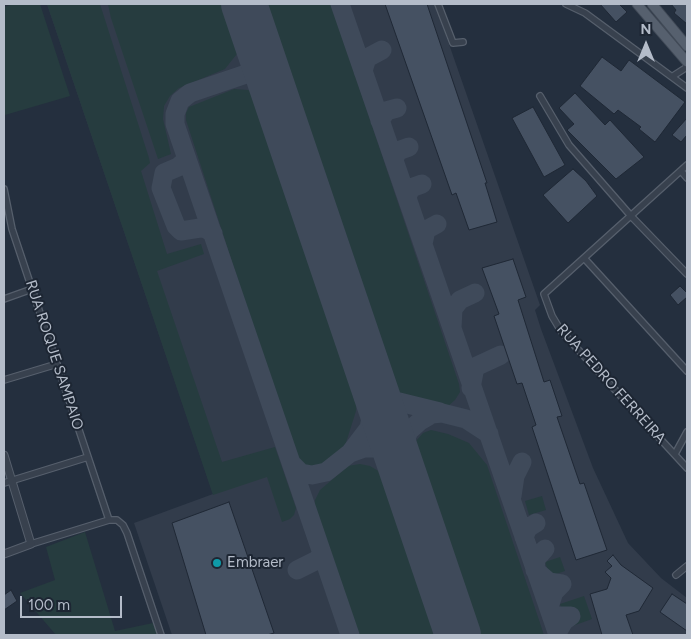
<!DOCTYPE html>
<html>
<head>
<meta charset="utf-8">
<style>
	body { margin:0 }
	#map { position:relative; width:691px; height:639px; overflow:hidden; background:#242f3e; font-family:Figtree,sans-serif }
	canvas { display:block }
	.frame { position:absolute; inset:0; border:5px solid #b4bcc9; pointer-events:none }
	.north { position:absolute; left:621px; top:20px; width:50px; height:50px; -webkit-text-stroke:4px #1d2633; paint-order:stroke; rotate:0deg; font-size:14px; font-weight:700; line-height:20px; text-align:center; color:#b4bcc9 }
	.north::after { content:''; display:block; margin:auto; width:18px; height:22px; background:#b4bcc9; clip-path:polygon(50% 0,100% 100%,50% 72%,0 100%) }
	.scale { position:absolute; left:20px; top:596px; width:102px; height:22px; box-sizing:border-box; border:2px solid #b4bcc9; border-top:0; padding-left:6px; font-size:15px; line-height:18px; white-space:nowrap; color:#b4bcc9; -webkit-text-stroke:4px #1d2633; paint-order:stroke }
</style>
</head>
<body>
<div id="map">
<canvas width="691" height="639"></canvas>
<div class="frame"></div>
<div class="north">N</div>
<div class="scale">100 m</div>
</div>
<script>
const g = document.querySelector('canvas').getContext('2d');
g.lineJoin = 'round';
function fill(path, color) {
  g.fillStyle = color;
  g.fill(path, 'evenodd');
}
function shape(rows) {
  const path = new Path2D();
  for (const r of rows) {
    path.moveTo(r[0], r[1]);
    for (let i = 2; i < r.length; i += 2) path.lineTo(r[i], r[i + 1]);
  }
  return path;
}
function strokePath(path, color, width, dash) {
  g.strokeStyle = color;
  g.lineWidth = width;
  g.lineCap = dash ? 'butt' : 'round';
  g.setLineDash(dash || []);
  g.stroke(path);
}
function drawText(font, color, halo, rows, align = 'center') {
  g.font = font + ' Figtree,sans-serif';
  g.lineWidth = 4;
  g.setLineDash([]);
  g.textBaseline = 'middle';
  g.strokeStyle = halo;
  g.fillStyle = color;
  for (const [text, x, y, turn = 0] of rows) {
    g.save();
    g.translate(x, y);
    g.rotate((+turn || 0) * Math.PI / 180);
    g.textAlign = isNaN(turn) ? turn : align;
    if (halo) g.strokeText(text, 0, 0);
    g.fillText(text, 0, 0);
    g.restore();
  }
}
fill(shape([
	[47,4,435,4,540,305,535,310,541,329,593,468,628,543,661,578,687,598,687,635,172,635,134,523,213,494]
]), '#323c4b');
fill(shape([
	[14,4,40,4,70,96,5,115,4,7],
	[47,4,100,4,149,158,150,163,141,171,167,254,201,244,204,254,157,271,222,462,275,447,296,508,294,515,290,519,282,522,267,477,213,495],
	[108,4,224,4,240,50,225,69,179,88,170,96,164,106,163,119,171,154,158,159,111,18],
	[257,4,331,4,459,384,460,392,455,400,447,407,437,408,404,401,396,397,389,389],
	[234,89,248,90,255,94,355,385,357,396,356,411,344,449,335,460,321,469,311,471,302,468,297,462,186,120,186,113,189,107],
	[431,430,448,434,469,443,487,465,544,635,471,635,412,463,412,452,416,441,423,433],
	[360,464,370,466,385,475,440,635,356,635,314,509,315,500,320,490,348,466],
	[542,496,546,510,529,515,525,501],
	[85,532,115,631,153,623,158,635,56,635,20,593,55,580,46,547],
	[560,557,565,571,550,576,545,562],
	[584,596,592,619,567,628,560,604]
]), '#263c3f');
strokePath(shape([
	[340,4,558,635],
	[261,54,257,68,252,72,190,93,180,101,175,114,175,124,350,635],
	[363,71,367,58,382,50],
	[252,72,260,73,270,80],
	[380,121,386,111,397,108],
	[187,159,178,167,164,173,161,188,176,226,181,231,200,228,206,229,213,233],
	[394,159,398,151,409,147],
	[407,197,411,188,422,184],
	[423,244,426,230,437,224],
	[452,328,453,309,460,300,475,293],
	[471,388,475,367,501,355],
	[350,453,369,428,375,397,372,381,391,400,440,412],
	[292,464,301,473,312,475,326,472,350,453,364,448,378,448,397,460,407,485,402,463,402,447,409,431,420,421,432,414,442,413,466,419,489,434],
	[512,496,515,476,522,462],
	[524,537,528,528,536,523],
	[545,549,536,559,535,570,549,582,562,584,554,592,549,607],
	[297,570,317,560,322,553],
	[550,612,557,616,571,616,564,621,557,633]
]), '#3f4a5a', 19);
strokePath(shape([
	[244,4,458,635]
]), '#3f4a5a', 46);
const building = shape([
	[385,4,427,4,487,183,485,183,497,222,469,230,456,193,452,195,385,4],
	[600,4,619,4,627,12,616,22,600,4],
	[671,4,687,4,687,24,674,13,676,10,671,4],
	[602,57,621,71,629,60,685,102,655,142,639,129,641,127,618,110,614,114,580,86,602,57],
	[575,93,605,125,610,120,644,157,616,179,567,130,574,124,559,108,575,93],
	[533,107,565,165,544,177,512,118,533,107],
	[687,118,687,135,681,142,672,135,687,118],
	[573,169,586,181,597,196,568,223,543,195,573,169],
	[513,259,526,297,518,300,544,382,550,380,562,416,557,417,580,484,584,483,607,550,576,560,532,427,536,425,522,383,517,384,494,316,499,314,482,268,513,259],
	[680,286,687,293,687,297,678,305,670,295,680,286],
	[229,502,274,633,267,635,206,635,172,523,229,502],
	[613,555,621,565,653,588,639,611,626,615,633,635,602,635,590,594,607,589,611,578,605,572,612,566,607,561,613,555],
	[11,590,17,601,4,610,4,595,11,590],
	[672,594,687,604,687,631,660,612,672,594]
]);
fill(building, '#455162');
strokePath(building, '#1f2835', 1);
const minor = shape([
	[438,4,453,43,463,42],
	[566,4,585,13,687,88],
	[673,76,687,67],
	[540,96,569,145,631,216,687,274],
	[687,165,544,294,552,316,561,331,687,468],
	[681,171,687,178],
	[4,189,12,229,109,520],
	[584,258,687,371],
	[4,299,32,289],
	[4,380,57,364],
	[675,454,687,432],
	[4,483,88,457],
	[31,544,109,520,117,520,123,525,127,533,161,635],
	[676,575,687,566]
]);
const tertiary = shape([
	[4,455,31,544,4,554]
]);
const primary = shape([
	[637,4,687,62],
	[652,4,687,46]
]);
strokePath(minor, '#565f6c', 8);
strokePath(tertiary, '#565f6c', 9);
strokePath(primary, '#414a57', 11);
strokePath(minor, '#38414e', 5.5);
strokePath(tertiary, '#38414e', 7);
strokePath(primary, '#56606e', 9);
for (const [x, y, r, color] of [
	[217,563,5,"#0f9aa8"]
]) {
  const dot = new Path2D();
  dot.arc(x, y, r, 0, 2 * Math.PI);
  g.fillStyle = color;
  g.fill(dot);
  strokePath(dot, '#1d2633', 2);
}
drawText('15px', '#b4bcc9', '#1d2633', [
	["RUA ROQUE SAMPAIO",54,355,72],
	["RUA PEDRO FERREIRA",611,384,48]
]);
drawText('15px', '#b4bcc9', '#1d2633', [
	["Embraer",227,563]
], 'left');
</script>
</body>
</html>
